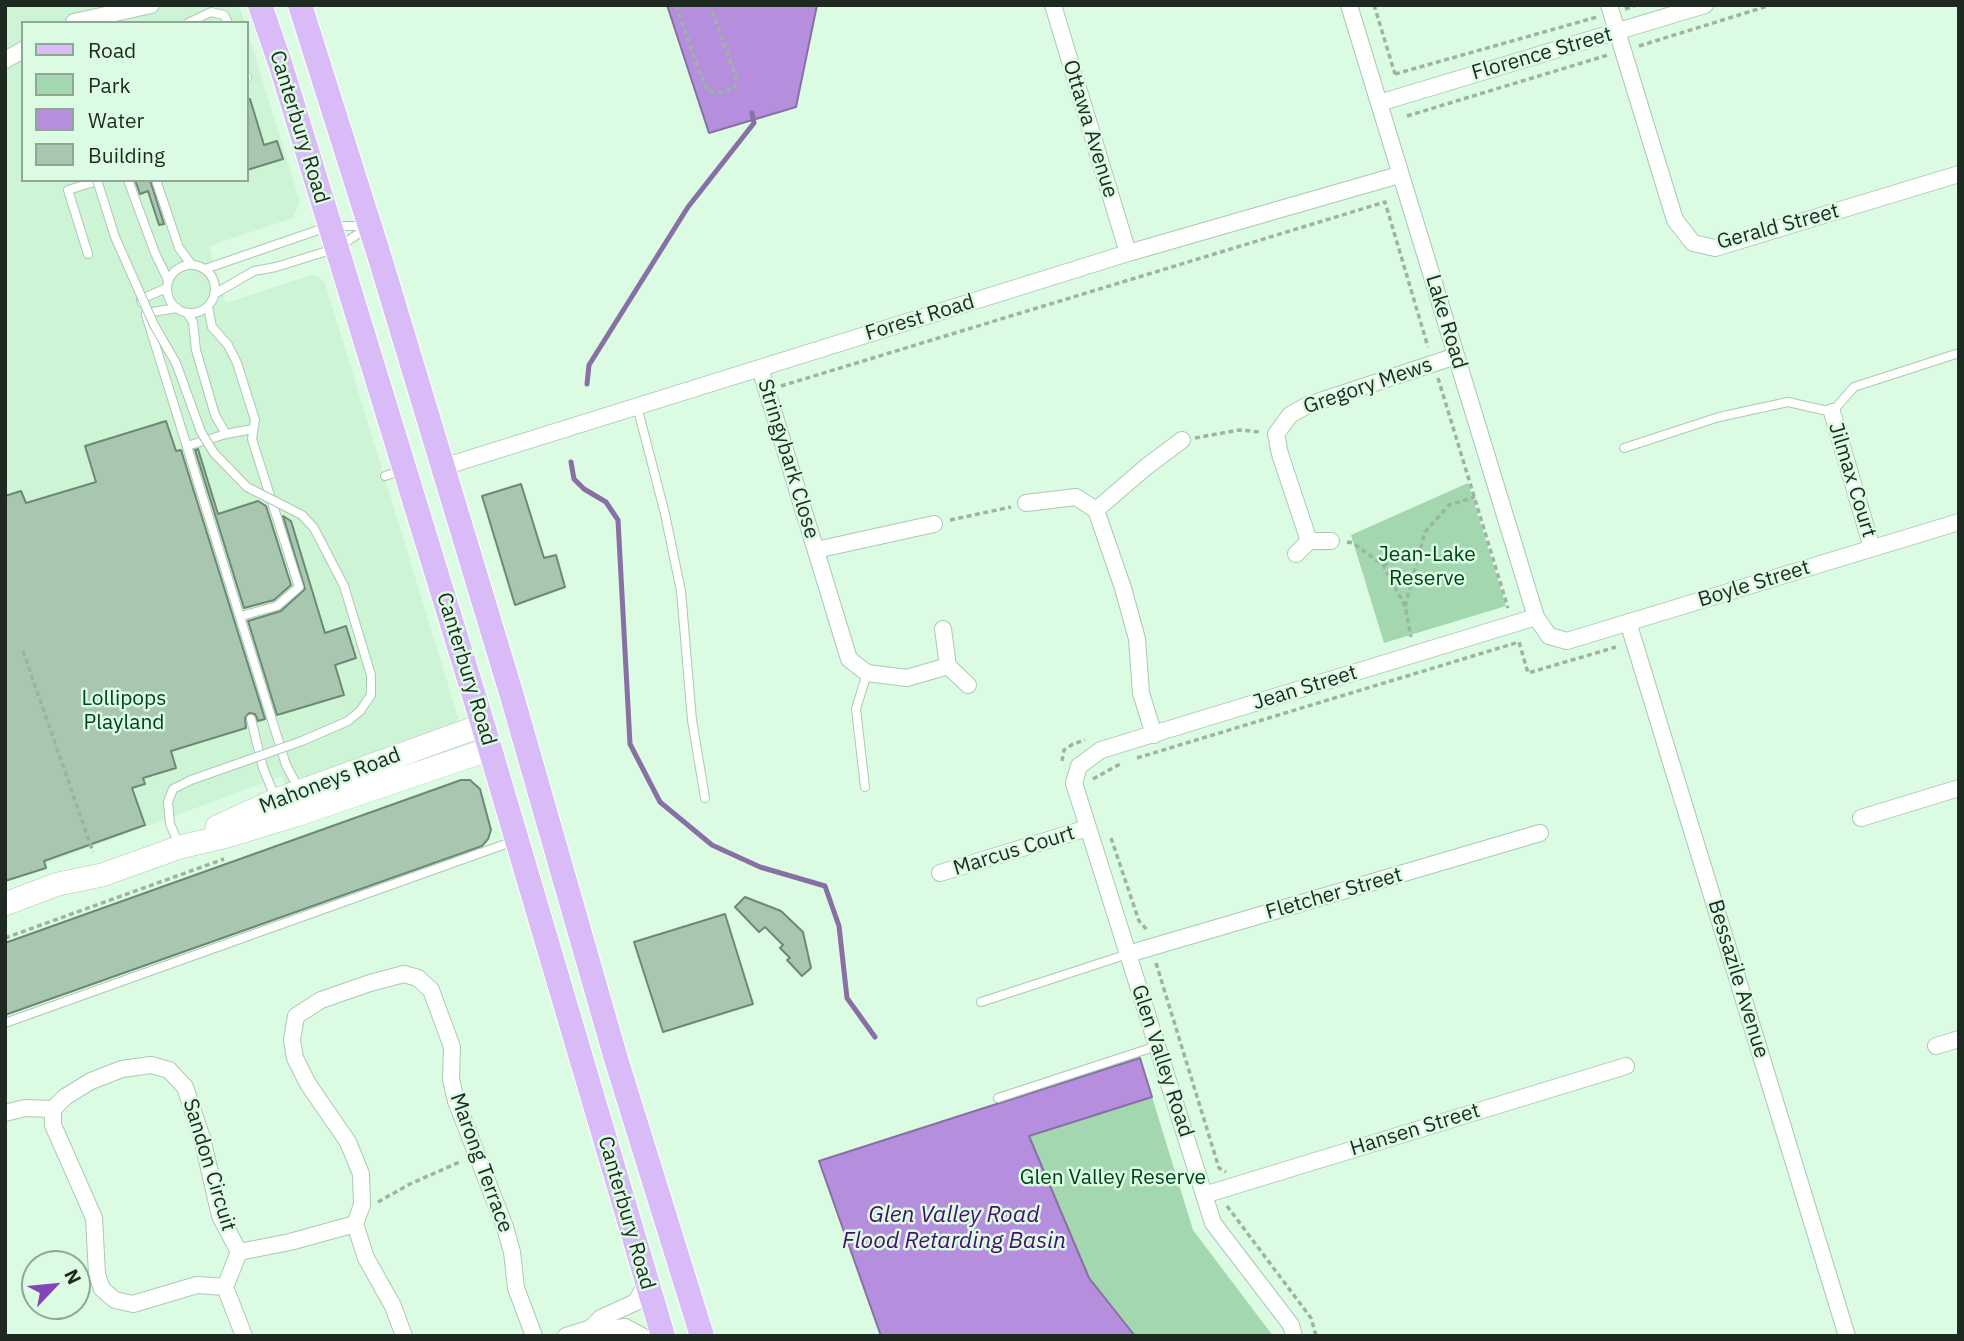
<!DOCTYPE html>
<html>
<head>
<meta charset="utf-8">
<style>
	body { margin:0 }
	#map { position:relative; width:1964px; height:1341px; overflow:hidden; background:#dcfbe3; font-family:"IBM Plex Sans",sans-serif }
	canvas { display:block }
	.frame { position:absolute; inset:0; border:7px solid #1e2a21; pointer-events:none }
	.legend { position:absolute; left:21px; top:21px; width:228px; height:161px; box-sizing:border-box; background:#dcfbe3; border:2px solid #90a795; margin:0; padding:9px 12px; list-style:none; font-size:21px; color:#1e2a21 }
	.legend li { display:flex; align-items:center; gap:14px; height:35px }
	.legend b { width:35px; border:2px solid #90a795 }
	.north { position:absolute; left:21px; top:1250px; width:70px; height:70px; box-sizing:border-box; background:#dcfbe3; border:2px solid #90a795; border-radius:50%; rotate:64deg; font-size:19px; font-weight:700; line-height:28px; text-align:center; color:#1e2a21 }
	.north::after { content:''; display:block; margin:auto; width:24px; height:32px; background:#8545ba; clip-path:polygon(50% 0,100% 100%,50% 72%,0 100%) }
</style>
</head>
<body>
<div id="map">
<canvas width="1964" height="1341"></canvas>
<div class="frame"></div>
<ul class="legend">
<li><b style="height:9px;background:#d9bbf7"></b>Road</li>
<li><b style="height:19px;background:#a3d7b0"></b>Park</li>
<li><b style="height:19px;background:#b58edd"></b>Water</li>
<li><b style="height:19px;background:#a9c7b0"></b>Building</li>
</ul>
<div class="north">N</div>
</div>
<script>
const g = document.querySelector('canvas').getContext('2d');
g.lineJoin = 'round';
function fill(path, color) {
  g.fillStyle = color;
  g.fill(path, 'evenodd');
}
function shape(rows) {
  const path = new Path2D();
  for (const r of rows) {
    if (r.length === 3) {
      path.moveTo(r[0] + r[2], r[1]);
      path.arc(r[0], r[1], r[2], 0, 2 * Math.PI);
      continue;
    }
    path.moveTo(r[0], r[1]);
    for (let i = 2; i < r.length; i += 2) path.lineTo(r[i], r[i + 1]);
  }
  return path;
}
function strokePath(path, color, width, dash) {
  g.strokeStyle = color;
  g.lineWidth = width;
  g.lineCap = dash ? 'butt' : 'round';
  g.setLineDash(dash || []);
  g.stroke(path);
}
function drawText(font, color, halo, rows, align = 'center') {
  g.font = font + ' "IBM Plex Sans",sans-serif';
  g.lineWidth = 5;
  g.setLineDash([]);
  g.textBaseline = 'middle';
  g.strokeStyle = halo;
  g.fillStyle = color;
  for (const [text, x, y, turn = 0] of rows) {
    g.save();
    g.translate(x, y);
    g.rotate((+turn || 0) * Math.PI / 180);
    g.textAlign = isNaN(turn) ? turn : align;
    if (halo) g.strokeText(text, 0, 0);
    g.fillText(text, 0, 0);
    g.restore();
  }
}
fill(shape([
	[9,5,239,5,245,23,23,23,23,180,247,180,247,30,300,202,293,218,209,246,226,303,311,275,319,277,325,283,458,717,456,725,287,791,282,776,5,879,5,8]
]), '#cef4d6');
fill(shape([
	[1468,483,1506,606,1384,643,1351,535],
	[1152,1097,1193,1230,1273,1336,1135,1336,1089,1278,1028,1136]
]), '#a3d7b0');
const water = shape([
	[667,5,817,5,796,107,709,133,667,5],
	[1140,1058,1152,1097,1029,1136,1089,1278,1135,1336,881,1336,819,1161,1140,1058]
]);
fill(water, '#b58edd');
strokePath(water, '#8870a5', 2);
strokePath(shape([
	[587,384,589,365,688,207,754,123,752,113],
	[571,462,574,479,584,489,606,502,618,520,630,744,660,802,712,845,760,867,825,886,839,926,847,998,875,1037]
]), '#8870a5', 5);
const building = shape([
	[250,99,264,145,277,141,283,159,247,170,247,100,250,99],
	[135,180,150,180,164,224,159,225,148,191,140,194,135,180],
	[166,421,176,451,181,450,265,719,258,721,255,714,249,713,245,718,246,728,171,751,176,768,143,778,145,784,132,788,145,825,44,861,46,868,5,881,5,496,21,491,26,503,96,482,85,446,166,421],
	[198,449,218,514,258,501,266,506,291,585,274,600,244,608,195,450,198,449],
	[521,484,544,558,556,555,565,587,515,605,482,496,521,484],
	[283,516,291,521,325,633,346,626,356,658,335,665,344,695,277,715,248,621,281,611,305,589,283,516],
	[461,780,470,780,480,789,491,830,488,839,482,846,5,1015,5,943,461,780],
	[745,897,781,911,803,932,811,968,802,976,787,960,790,958,780,948,783,945,765,927,759,932,735,907,745,897],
	[725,914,753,1004,663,1032,634,942,725,914]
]);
fill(building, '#a9c7b0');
strokePath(building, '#6d8973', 2);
const service = shape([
	[188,23,211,12,224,15,228,23],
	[247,77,247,78],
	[128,180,155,253,168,280],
	[156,180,179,248,191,264],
	[88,254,68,190,97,181],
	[191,289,24],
	[205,269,330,226,367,226],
	[216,293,254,271,276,267,337,248,367,228],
	[142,303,141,299,167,288],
	[208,307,212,327,228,345,237,363,255,420,252,439,299,587,277,606,241,616],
	[146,313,177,308],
	[187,313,193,322,196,350,215,415,226,434],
	[146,315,286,765,299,789],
	[637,406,665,514,681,591,692,720,705,798],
	[187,446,226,434,253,429],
	[1624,448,1719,417,1788,402,1832,412,1854,387,1959,353],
	[385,476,402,470],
	[251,719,263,768,275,797],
	[865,787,856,709,867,673],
	[179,844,170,824,168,802,173,789,191,780],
	[981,1002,1128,954],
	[5,1023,514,841],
	[998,1098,1157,1046]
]);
const minor = shape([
	[1053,5,1128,253],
	[1349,5,1536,617,1549,636,1567,641,1959,522],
	[1609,5,1675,220,1693,243,1715,248,1959,174],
	[74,22,151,5],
	[5,60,23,50],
	[1379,103,1705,5],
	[760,368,849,659,867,673,907,678,948,666],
	[1832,412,1872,548],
	[443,467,1128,253,1399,175],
	[1026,503,1076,497,1096,510,1146,467,1182,440],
	[1096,510,1123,588,1137,639,1141,693,1154,735],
	[1309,541,1280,454,1276,434,1290,415,1308,405,1456,356],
	[816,550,934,524],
	[1296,554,1309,541,1331,541],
	[1628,622,1847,1336],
	[943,629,948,666,968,685],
	[1861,818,1959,788],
	[940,873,1088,828],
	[1128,954,1540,833],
	[1936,1046,1959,1039],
	[5,1113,25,1108,53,1109],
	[1204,1195,1626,1066],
	[355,1224,362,1205,361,1174,348,1142,308,1084,295,1058,292,1040,296,1016,321,1000,370,983,404,974,418,978,431,990,452,1047,451,1079,456,1101,505,1227,512,1252,516,1288,534,1336],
	[225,1287,197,1285,133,1304,115,1300,102,1289,97,1274,94,1218,53,1125,53,1109,65,1097,91,1081,122,1069,151,1065,169,1070,185,1087,202,1138,220,1216,239,1252],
	[591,1328,602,1330,625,1327,642,1336],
	[244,1336,225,1287,239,1252,290,1242,355,1224,366,1258,393,1306,404,1336],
	[566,1336,591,1328,601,1318,636,1302,646,1284],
	[1294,1336,1291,1325,1213,1223,1074,783,1079,766,1101,750,1536,617]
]);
const secondary = shape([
	[217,827,276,800,483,725],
	[5,904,58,884,102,875,180,847,227,836,296,815,490,749]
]);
const primary = shape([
	[260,5,281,66,483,725,663,1336],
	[300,5,379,255,512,696,616,1059,702,1336]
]);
strokePath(service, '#abc9b2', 10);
strokePath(minor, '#abc9b2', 18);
strokePath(secondary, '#abc9b2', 24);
strokePath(primary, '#fff', 26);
strokePath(shape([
	[676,5,699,71,708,91,720,93,735,87,736,77,710,5],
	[1374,5,1395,74],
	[1625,9,1636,5],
	[1639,46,1771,5],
	[1395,74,1597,17],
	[1407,116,1608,55],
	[1438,378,1508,608],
	[781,386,1385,202,1428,347],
	[1195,438,1239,430,1260,432],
	[950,520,1011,507],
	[1347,542,1353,543,1383,565,1405,606,1411,637],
	[1383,565,1418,557],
	[1405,606,1425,532,1449,505,1475,497],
	[23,651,93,852],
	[1137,758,1519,642,1528,673,1616,647],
	[1062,761,1064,750,1073,744,1085,740],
	[1093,779,1120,764],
	[1111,838,1139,921,1148,931],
	[5,938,224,859],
	[1156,963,1219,1168,1226,1172],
	[378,1202,410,1184,462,1161],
	[1227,1206,1311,1318,1316,1336]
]), '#9cb4a1', 3.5, [5, 3.5]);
strokePath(service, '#fff', 8);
strokePath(minor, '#fff', 16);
strokePath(secondary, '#fff', 23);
strokePath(primary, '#d9bbf7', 24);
const serviceBridge = shape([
	[97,180,115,237,154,325,176,363,201,432,214,453,247,487,302,515,314,528,344,586,371,675,371,695,360,711,348,721,302,741,191,780]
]);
strokePath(serviceBridge, '#abc9b2', 10, []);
strokePath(serviceBridge, '#fff', 8);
drawText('21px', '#1e2a21', '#dcfbe3', [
	["Florence Street",1542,54,-16],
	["Canterbury Road",299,127,73],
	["Ottawa Avenue",1090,129,73],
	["Gerald Street",1778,227,-15],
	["Forest Road",920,318,-17],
	["Lake Road",1446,322,73],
	["Gregory Mews",1368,386,-19],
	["Stringybark Close",788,459,73],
	["Jilmax Court",1852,480,73],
	["Boyle Street",1754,584,-17],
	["Canterbury Road",466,669,73],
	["Jean Street",1305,688,-17],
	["Mahoneys Road",330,781,-21],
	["Marcus Court",1014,851,-17],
	["Fletcher Street",1334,894,-16],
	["Bessazile Avenue",1738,979,73],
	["Glen Valley Road",1162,1061,72],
	["Hansen Street",1415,1130,-17],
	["Marong Terrace",481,1163,70],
	["Sandon Circuit",209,1165,73],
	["Canterbury Road",626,1213,74]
]);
drawText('21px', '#00421d', '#dcfbe3', [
	["Jean-Lake",1427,555],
	["Reserve",1427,579],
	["Lollipops",124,699],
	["Playland",124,723],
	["Glen Valley Reserve",1113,1178]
]);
drawText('italic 23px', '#470f6d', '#dcfbe3', [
	["Glen Valley Road",954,1215],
	["Flood Retarding Basin",954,1241]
]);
</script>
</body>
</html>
